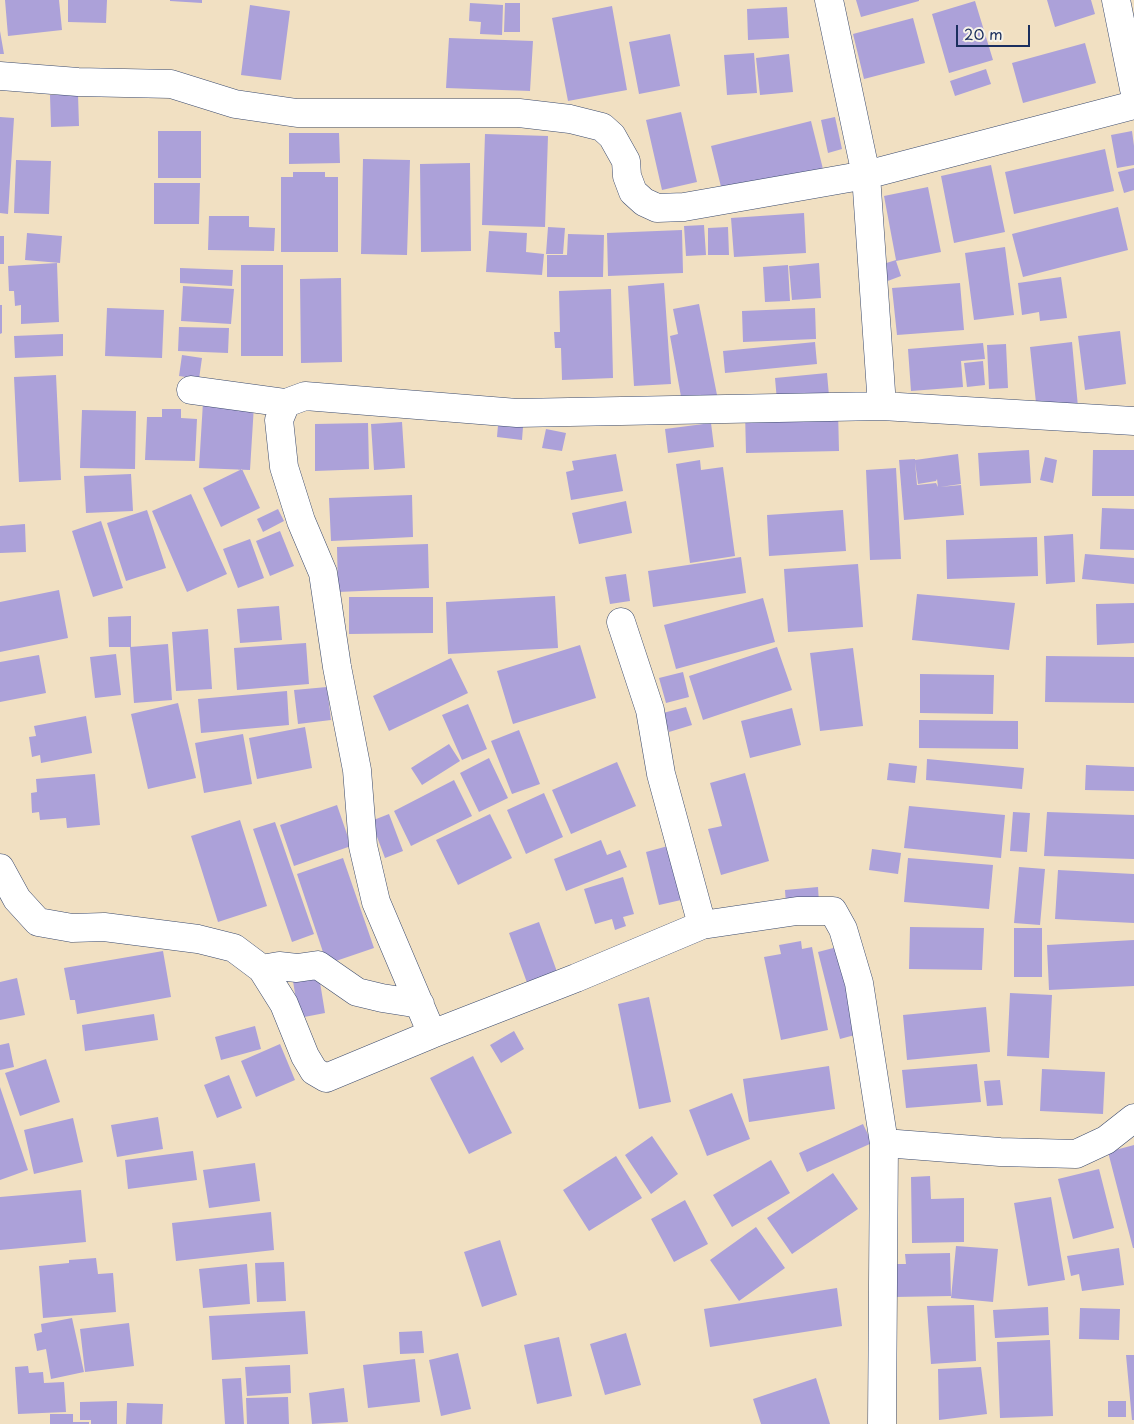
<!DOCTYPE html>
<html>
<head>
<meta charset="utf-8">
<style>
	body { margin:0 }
	#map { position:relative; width:1134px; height:1424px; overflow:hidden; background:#f1e0c2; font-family:"Playpen Sans",sans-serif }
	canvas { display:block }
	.scale { position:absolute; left:956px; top:25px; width:74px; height:22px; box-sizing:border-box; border:2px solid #1b2f5e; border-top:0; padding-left:6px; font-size:15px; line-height:18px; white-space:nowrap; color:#1b2f5e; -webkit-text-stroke:4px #f7f3e8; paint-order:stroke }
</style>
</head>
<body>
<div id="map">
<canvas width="1134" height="1424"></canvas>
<div class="scale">20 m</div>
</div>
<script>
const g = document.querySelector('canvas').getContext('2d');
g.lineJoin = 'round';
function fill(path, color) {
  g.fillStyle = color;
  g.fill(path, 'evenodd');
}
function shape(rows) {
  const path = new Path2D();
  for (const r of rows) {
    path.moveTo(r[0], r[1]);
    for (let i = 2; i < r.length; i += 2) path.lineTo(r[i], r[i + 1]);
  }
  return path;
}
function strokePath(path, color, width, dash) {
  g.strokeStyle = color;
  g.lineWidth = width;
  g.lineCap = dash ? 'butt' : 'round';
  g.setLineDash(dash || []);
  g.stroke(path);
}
fill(shape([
	[5,0,59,0,62,30,8,36],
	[68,0,107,0,106,23,68,22],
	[170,0,202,0,202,3,170,1],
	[856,0,919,0,919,1,861,17],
	[1047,0,1091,0,1095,14,1055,27],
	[975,1,993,60,949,73,932,14],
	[470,3,503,5,502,35,480,34,481,22,469,21],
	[505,3,520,3,520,32,504,32],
	[250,5,290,11,281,80,241,75],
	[612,6,627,90,568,101,552,18],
	[787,7,789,38,748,40,747,9],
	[913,18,925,63,864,79,853,34],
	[0,31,4,54,0,54],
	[670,34,680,86,639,94,629,42],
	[449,38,533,41,530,91,446,88],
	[1085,43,1096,83,1023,103,1012,63],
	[754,53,757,93,727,95,724,55],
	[789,54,793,92,760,95,756,58],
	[986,69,991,84,955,96,950,81],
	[78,94,79,126,51,127,50,95],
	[681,112,697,182,662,190,646,120],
	[0,117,14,118,8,214,0,213],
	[835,117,842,149,828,153,821,120],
	[811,121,823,169,723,195,711,146],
	[158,131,201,131,201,178,158,178],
	[1132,131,1134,146,1134,165,1117,168,1111,135],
	[289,133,339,133,340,163,289,164],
	[485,134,548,136,545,227,482,225],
	[1105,149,1114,191,1014,214,1005,172],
	[363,159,410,160,407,255,361,254],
	[16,160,51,161,49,214,14,213],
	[470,163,471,251,421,252,420,164],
	[991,165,1005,232,954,243,941,176],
	[1134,168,1134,190,1124,193,1118,172],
	[293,172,325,172,325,177,338,177,338,252,281,252,281,177,293,177],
	[154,183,200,183,199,224,154,224],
	[928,187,941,252,896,261,901,276,885,282,880,265,896,260,884,196],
	[1118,207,1128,250,1023,277,1012,234],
	[804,213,806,253,734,257,731,218],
	[209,216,249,216,249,227,275,228,274,251,208,250],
	[704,225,706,255,686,256,684,226],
	[548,227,565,228,563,254,546,254],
	[728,227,729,255,708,255,708,228],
	[682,230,683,273,608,276,607,233],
	[489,231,527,233,526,252,544,254,542,275,486,272],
	[27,233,62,236,60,263,25,260],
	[568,234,604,235,603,277,547,277,547,255,567,255],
	[0,236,4,236,4,264,0,264],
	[1005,247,1014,315,974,320,965,253],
	[57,263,59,322,21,324,21,305,15,306,14,291,9,291,8,266],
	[819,263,821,298,792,300,789,266],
	[241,265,283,265,283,356,241,356],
	[788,265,790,301,765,302,763,267],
	[180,268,233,270,232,286,180,283],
	[1061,277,1067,318,1040,321,1039,312,1022,315,1018,283],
	[341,278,342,362,301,363,300,279],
	[664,283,671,384,634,386,628,286],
	[960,283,964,330,897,335,892,288],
	[183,286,234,289,231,324,181,321],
	[611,289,613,378,562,380,561,348,555,348,554,332,560,332,559,291],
	[699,304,717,395,682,402,670,336,678,334,673,309],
	[0,305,2,305,2,333,0,334],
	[107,308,164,310,162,358,105,356],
	[815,308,816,339,743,342,742,311],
	[179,327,229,328,228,353,178,351],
	[1120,331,1126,384,1085,390,1078,336],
	[63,334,63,356,15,358,14,336],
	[815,342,817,364,725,373,723,351],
	[1072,342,1078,407,1037,412,1030,347],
	[983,343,985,359,961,361,963,387,911,391,908,349],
	[1006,344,1008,388,989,389,987,345],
	[182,355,202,358,199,379,179,376],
	[983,361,985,385,967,387,964,363],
	[827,373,829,396,777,401,775,378],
	[56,375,61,480,19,482,14,377],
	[203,402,254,405,250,470,199,468],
	[162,409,181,409,181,418,197,419,195,461,145,460,147,417,162,417],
	[82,410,136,411,135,469,80,468],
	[838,410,839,451,746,453,745,412],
	[402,422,405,468,374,470,371,424],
	[368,423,369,469,315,471,315,424],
	[711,423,714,447,668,453,665,429],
	[498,425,523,427,522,440,497,437],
	[546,429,566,433,562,451,542,448],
	[1029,450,1031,483,980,486,978,453],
	[1093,450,1134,450,1134,496,1092,496],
	[616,454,623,491,571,500,566,472,574,470,572,461],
	[958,454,961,484,940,487,961,485,964,515,904,520,899,460,915,459,915,460],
	[915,462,918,484,936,481,937,479,938,487,936,483,917,485],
	[1045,457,1057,460,1053,483,1040,480],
	[700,460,701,470,723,467,735,556,690,563,676,464],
	[896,468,901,559,870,560,866,470],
	[242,469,260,508,221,527,203,488],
	[131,474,133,511,86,513,84,476],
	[191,494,227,574,187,592,152,511],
	[412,495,413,537,331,541,329,498],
	[626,501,632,533,579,544,572,513],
	[1102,508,1134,509,1134,550,1100,549],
	[278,509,284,521,263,532,257,519],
	[147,510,166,568,126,581,107,523],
	[843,510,846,551,769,556,767,515],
	[101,521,123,588,93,597,72,531],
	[25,524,26,552,0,553,0,526],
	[280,531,294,566,270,576,256,541],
	[1073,534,1075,582,1046,584,1044,536],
	[1037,537,1038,576,947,579,946,540],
	[250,539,264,578,238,588,223,549],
	[428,544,429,588,338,592,337,547],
	[1085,554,1134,558,1134,584,1082,579],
	[741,557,746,593,653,607,648,571],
	[858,564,863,627,788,632,784,569],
	[626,574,630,601,610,604,605,577],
	[59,590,68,638,0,652,0,602],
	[917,594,1015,603,1009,650,912,640],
	[555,596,558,648,448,654,446,602],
	[349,597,433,597,433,633,349,634],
	[763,598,775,642,676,669,664,625],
	[1134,603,1134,643,1097,645,1096,604],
	[279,606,282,640,240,643,237,609],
	[131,616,131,647,109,647,108,617],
	[208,629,212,689,176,691,172,632],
	[306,643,309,684,237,690,234,648],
	[168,644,172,700,134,703,130,647],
	[580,645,596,698,513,724,497,671],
	[777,647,792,690,703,720,689,676],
	[853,648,863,726,820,731,810,653],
	[116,654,121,695,95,698,90,657],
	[39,655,46,693,0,702,0,662],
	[1046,656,1134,657,1134,703,1045,702],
	[451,658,468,693,389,731,373,696],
	[683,672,689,697,666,703,659,678],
	[920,674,994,675,993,714,920,713],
	[327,687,331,720,298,724,294,690],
	[287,691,289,725,201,733,198,699],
	[178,703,196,778,148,789,131,714],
	[468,704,487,749,462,760,442,715],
	[686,707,692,725,669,732,663,713],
	[792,708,801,745,750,758,741,721],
	[86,716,92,753,41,763,40,755,32,757,29,737,36,736,34,726],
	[919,720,1018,721,1018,749,919,748],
	[305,727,312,768,257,779,249,738],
	[519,730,540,784,512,794,491,741],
	[243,734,252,784,204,793,195,743],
	[449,744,460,761,422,785,411,768],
	[489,758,508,798,479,812,460,773],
	[927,759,1024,768,1022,789,926,780],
	[617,762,636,806,571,834,552,790],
	[889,763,917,766,915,783,887,780],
	[1086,765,1134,767,1134,791,1085,790],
	[745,773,769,861,721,875,708,829,722,826,710,783],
	[95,774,100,825,67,828,66,818,40,820,39,812,32,813,31,793,37,792,36,779],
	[454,780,472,816,411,846,394,811],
	[544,793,563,837,526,854,507,810],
	[337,805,351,846,294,866,280,825],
	[909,806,1005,815,1001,858,904,848],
	[1013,812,1030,813,1027,852,1010,851],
	[1047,812,1134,815,1134,859,1044,856],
	[389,814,403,851,385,858,371,821],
	[490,814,512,858,458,885,436,840],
	[240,820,267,906,218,922,191,836],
	[275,822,314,934,292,942,253,829],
	[601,840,607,855,620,850,627,867,566,891,554,859],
	[668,846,681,900,659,905,646,852],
	[872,849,901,853,898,874,869,870],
	[343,858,374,948,327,964,297,874],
	[908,858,993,865,989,909,904,902],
	[1019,867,1045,869,1040,925,1014,923],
	[1058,870,1134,874,1134,923,1055,919],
	[623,877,634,914,623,917,626,926,615,930,612,919,595,924,584,889],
	[818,887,819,903,786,905,785,890],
	[539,922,560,980,530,991,509,933],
	[910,927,984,928,982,970,909,969],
	[1014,928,1042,928,1042,977,1014,977],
	[1134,940,1134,986,1049,990,1047,945],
	[801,941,802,949,812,947,828,1030,781,1040,764,957,781,954,779,945],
	[841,946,862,1033,840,1039,818,952],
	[163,951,171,997,77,1014,75,1000,70,1000,64,968],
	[318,970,325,1013,299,1018,292,975],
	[17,978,25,1015,0,1020,0,982],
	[1010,993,1052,995,1049,1058,1007,1056],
	[649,997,671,1102,639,1109,618,1004],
	[986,1007,990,1052,907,1060,903,1015],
	[154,1014,158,1040,85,1051,82,1025],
	[255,1026,261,1049,221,1060,215,1037],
	[514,1031,524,1049,501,1063,490,1045],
	[9,1043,14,1067,0,1070,0,1045],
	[280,1044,295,1080,256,1097,241,1061],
	[473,1056,512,1133,469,1154,430,1078],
	[46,1059,60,1102,20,1116,5,1073],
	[977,1064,981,1102,906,1108,902,1070],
	[829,1066,835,1109,749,1122,743,1079],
	[1042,1069,1105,1072,1103,1114,1040,1111],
	[229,1075,242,1108,217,1118,204,1085],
	[1000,1080,1003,1105,987,1106,984,1081],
	[0,1087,28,1170,0,1180],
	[732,1093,750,1139,707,1156,689,1110],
	[158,1117,163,1149,117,1157,111,1125],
	[73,1118,83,1162,34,1174,24,1130],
	[863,1124,872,1143,807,1172,799,1153],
	[652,1136,678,1174,651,1194,625,1155],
	[1134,1145,1134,1248,1133,1248,1108,1152],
	[193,1151,197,1180,128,1189,125,1160],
	[616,1156,642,1198,589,1231,563,1190],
	[771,1160,790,1193,732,1227,713,1195],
	[255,1163,260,1201,209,1208,203,1170],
	[1099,1169,1114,1228,1073,1239,1058,1179],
	[833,1173,858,1209,792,1254,767,1218],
	[930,1176,931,1199,964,1198,964,1242,912,1243,911,1177],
	[81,1190,86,1242,0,1250,0,1197],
	[1051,1197,1065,1280,1028,1286,1014,1203],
	[685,1200,708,1244,674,1262,651,1219],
	[271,1212,274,1250,176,1261,172,1223],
	[756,1227,785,1268,739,1301,710,1260],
	[500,1240,517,1295,482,1307,464,1252],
	[956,1246,998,1249,993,1302,951,1298],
	[1119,1248,1124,1285,1082,1291,1079,1274,1071,1276,1067,1256],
	[950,1253,951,1296,894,1297,894,1264,906,1264,905,1254],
	[96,1258,98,1274,113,1273,116,1312,43,1318,39,1266,69,1263,69,1260],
	[284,1262,286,1301,257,1302,255,1263],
	[247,1264,250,1304,203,1308,199,1269],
	[837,1288,842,1326,710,1347,704,1309],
	[974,1305,976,1361,931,1364,927,1306],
	[1048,1307,1049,1335,995,1338,993,1310],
	[1080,1308,1120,1309,1119,1340,1079,1339],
	[305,1311,308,1354,212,1360,209,1316],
	[72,1318,84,1372,51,1379,46,1349,37,1351,34,1334,42,1332,41,1324],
	[129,1323,134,1366,85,1372,80,1329],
	[422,1331,424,1353,400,1354,399,1332],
	[626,1333,641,1385,605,1395,590,1344],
	[559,1337,572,1396,537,1404,524,1345],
	[1050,1340,1053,1416,1000,1418,997,1342],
	[458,1353,471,1409,441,1416,429,1360],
	[1126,1355,1134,1355,1134,1420,1132,1420],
	[415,1359,420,1402,368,1408,363,1365],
	[290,1365,291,1393,247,1396,245,1367],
	[28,1366,29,1373,43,1372,44,1383,64,1382,66,1412,18,1414,15,1367],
	[981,1367,987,1414,939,1420,938,1369],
	[241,1378,244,1424,225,1424,222,1379],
	[816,1378,830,1424,761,1424,753,1399],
	[344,1388,348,1422,312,1424,309,1393],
	[288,1397,289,1424,247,1424,246,1398],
	[117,1401,117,1424,91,1424,91,1420,80,1420,80,1402],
	[1108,1401,1126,1401,1126,1417,1108,1417],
	[127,1403,163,1404,162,1424,126,1424],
	[50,1414,73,1414,73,1422,89,1422,89,1424,50,1424]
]), '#aca1d9');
const minor = shape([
	[829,0,866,175,882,406],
	[1116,0,1134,89],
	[0,76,78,82,171,84,235,104,297,113,519,113,570,119,602,127,612,136,626,161,627,176,633,192,644,202,657,208,684,207,866,175,1134,105],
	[191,390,286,403],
	[621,622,650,710,661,774,702,925],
	[0,868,17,899,38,922,72,928,104,927,198,939,234,948,262,969,284,1004,305,1056,314,1071,326,1078,432,1034,576,978,702,925,797,911,833,911,843,929,859,983,884,1143,882,1424],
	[262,969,279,966,297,968,318,965,357,992,382,998,420,1004],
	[432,1034,376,902,363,846,357,770,337,667,323,573,301,521,284,467,279,420,286,403,305,396,517,413,882,406,1134,421],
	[884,1143,1000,1152,1076,1154,1106,1140,1134,1118]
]);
strokePath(minor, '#3b4a6d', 29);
strokePath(minor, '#fff', 28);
</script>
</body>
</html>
